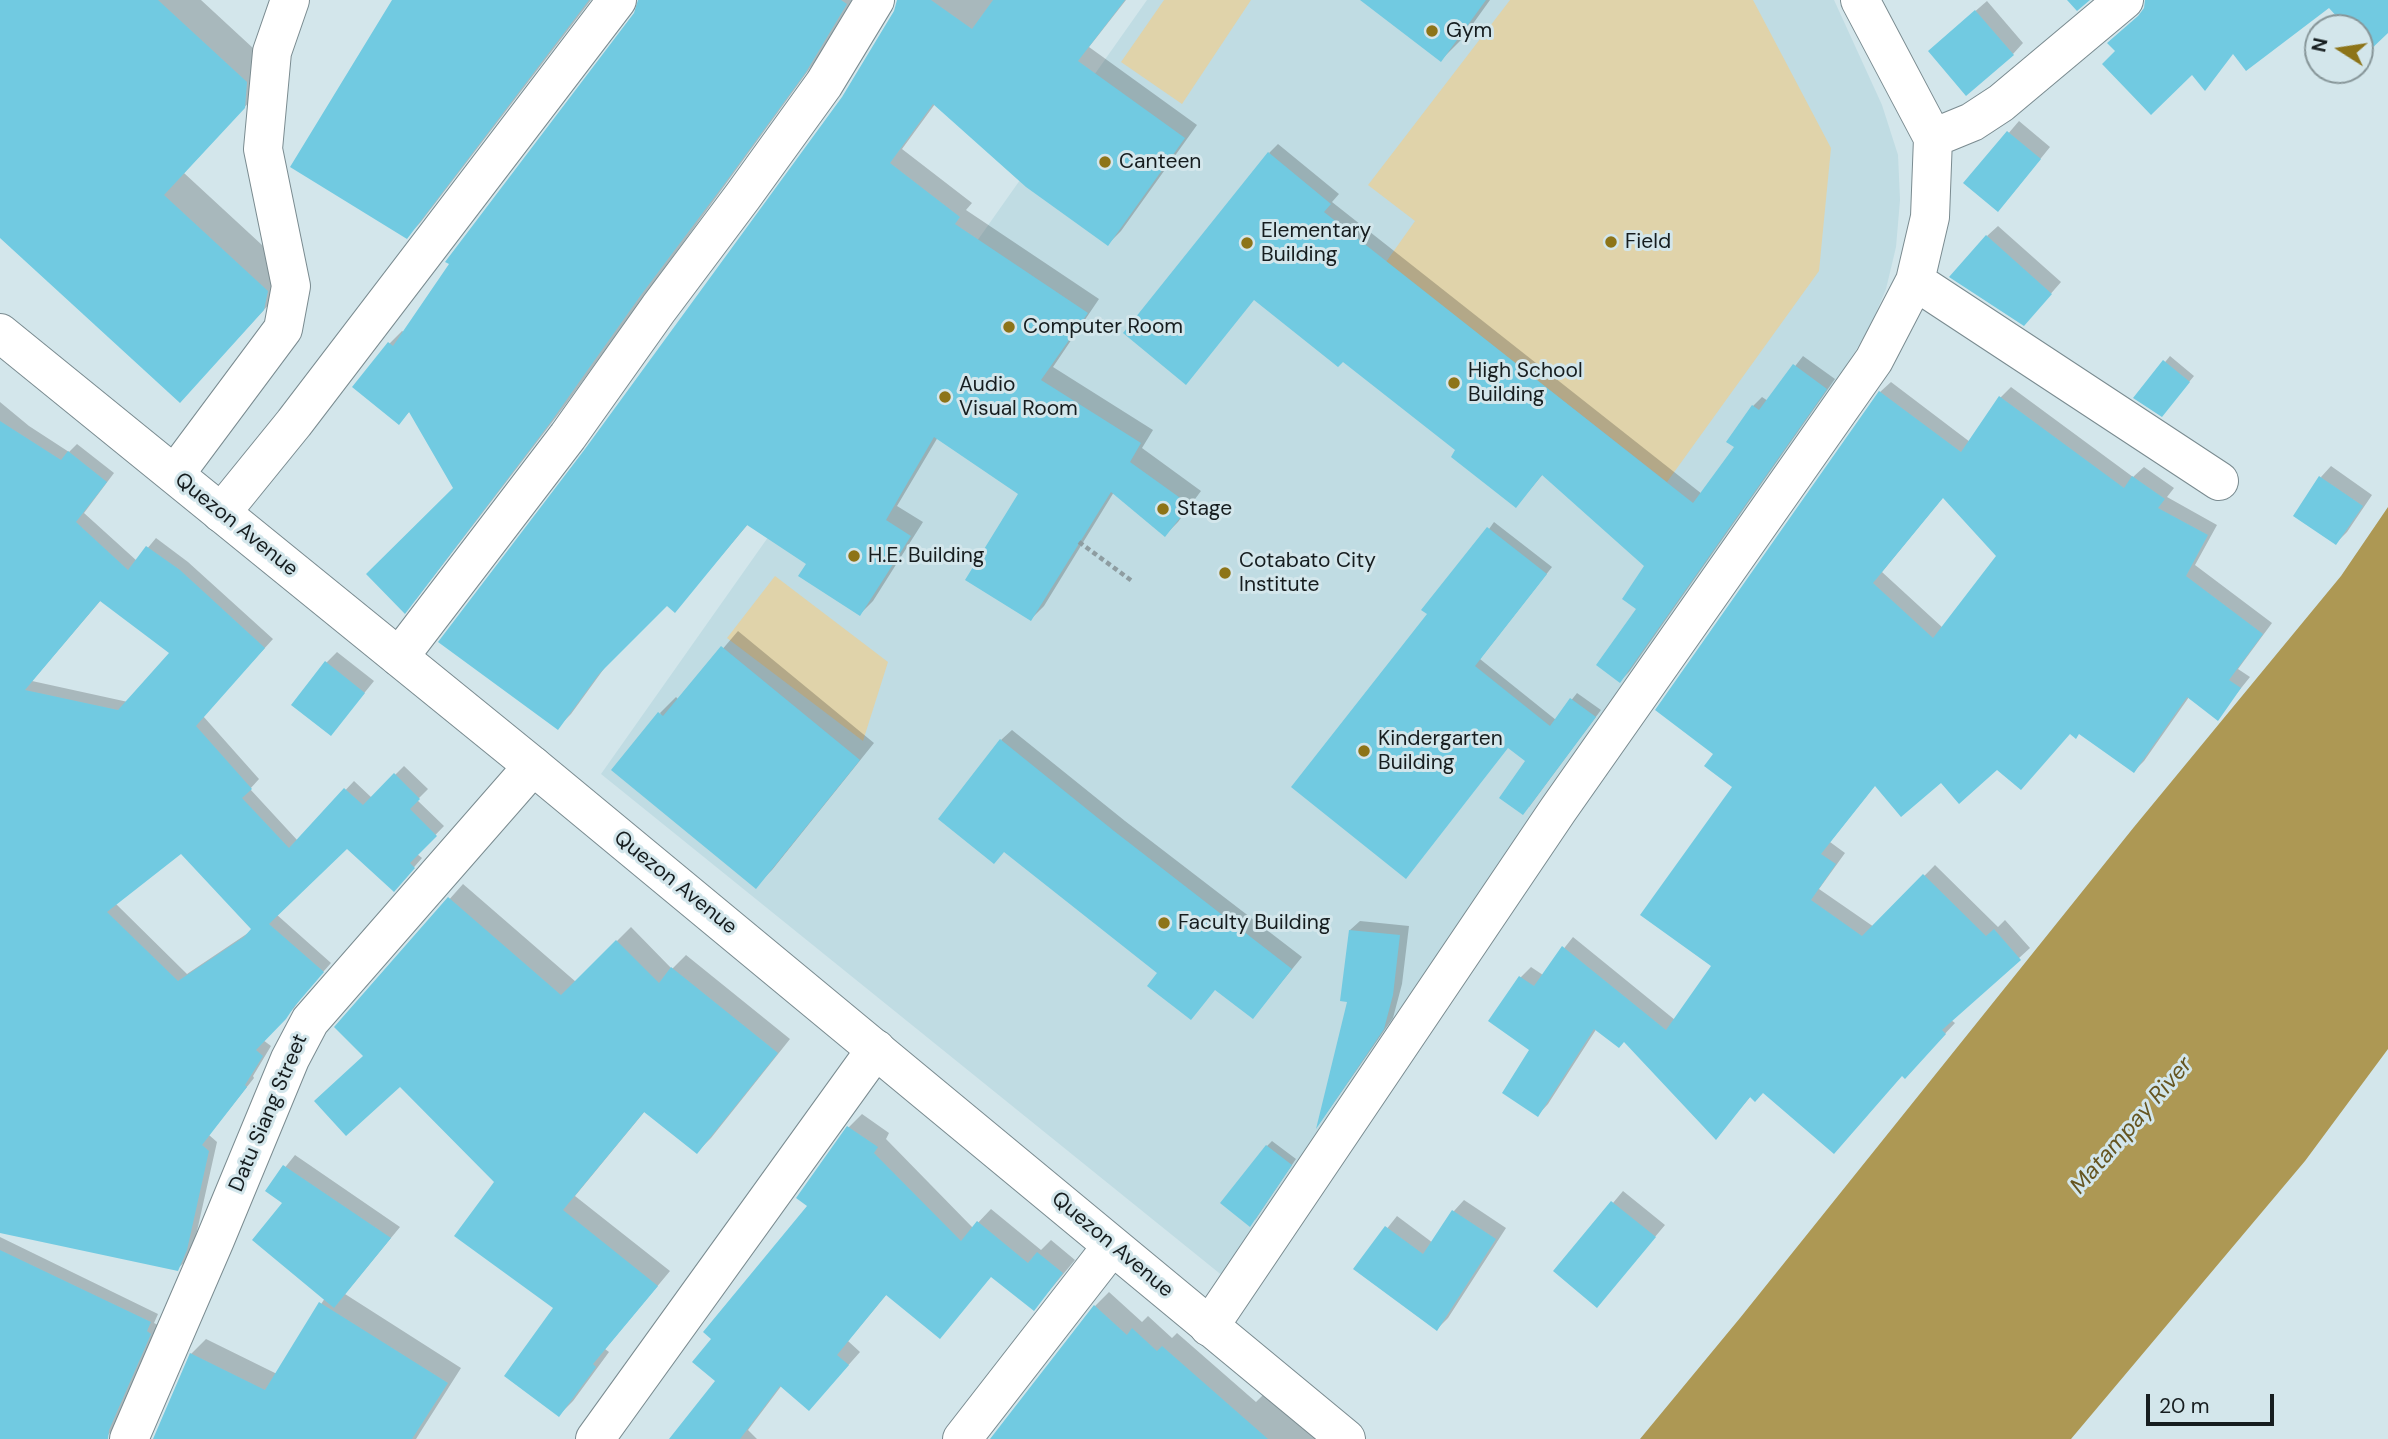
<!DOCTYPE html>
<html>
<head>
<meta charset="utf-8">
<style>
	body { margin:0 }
	#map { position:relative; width:2388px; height:1439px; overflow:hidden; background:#d3e6eb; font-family:"DM Sans",sans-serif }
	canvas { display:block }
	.north { position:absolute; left:2304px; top:14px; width:70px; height:70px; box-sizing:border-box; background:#d3e6eb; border:2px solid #879699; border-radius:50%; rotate:282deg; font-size:19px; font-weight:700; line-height:28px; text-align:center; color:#161d1f }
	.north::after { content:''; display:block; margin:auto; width:24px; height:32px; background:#8d7418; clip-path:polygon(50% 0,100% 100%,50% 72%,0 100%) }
	.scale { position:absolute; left:2146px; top:1394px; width:128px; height:32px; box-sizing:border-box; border:4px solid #161d1f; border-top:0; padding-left:9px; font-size:21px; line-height:24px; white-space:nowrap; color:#161d1f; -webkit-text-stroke:5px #d3e6eb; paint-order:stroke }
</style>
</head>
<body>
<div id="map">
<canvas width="2388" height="1439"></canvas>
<div class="north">N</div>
<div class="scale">20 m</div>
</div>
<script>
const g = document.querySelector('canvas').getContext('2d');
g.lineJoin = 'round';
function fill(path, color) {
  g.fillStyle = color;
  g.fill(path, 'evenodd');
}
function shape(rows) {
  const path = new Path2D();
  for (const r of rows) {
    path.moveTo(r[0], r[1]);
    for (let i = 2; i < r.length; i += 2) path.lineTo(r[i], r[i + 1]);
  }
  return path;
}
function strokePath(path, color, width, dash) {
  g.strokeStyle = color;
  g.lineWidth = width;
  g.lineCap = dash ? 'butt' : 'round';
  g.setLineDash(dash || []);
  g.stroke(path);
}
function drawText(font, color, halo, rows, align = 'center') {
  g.font = font + ' "DM Sans",sans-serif';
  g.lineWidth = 6;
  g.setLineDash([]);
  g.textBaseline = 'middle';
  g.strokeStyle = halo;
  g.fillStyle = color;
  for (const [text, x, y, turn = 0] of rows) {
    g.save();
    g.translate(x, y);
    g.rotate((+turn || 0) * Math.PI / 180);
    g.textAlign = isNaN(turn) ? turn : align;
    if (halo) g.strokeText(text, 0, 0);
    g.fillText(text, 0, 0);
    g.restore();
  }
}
fill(shape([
	[1147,0,1834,0,1882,105,1898,155,1900,200,1896,247,1886,289,1870,327,1842,373,1229,1281,601,774]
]), '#c0dce3');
fill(shape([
	[1164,0,1251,0,1182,104,1121,62],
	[1510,0,1753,0,1831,148,1819,271,1667,482,1386,262,1415,221,1368,185],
	[775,576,888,662,863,741,727,638]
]), '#e0d3aa');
fill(shape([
	[2388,507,2388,1049,2305,1161,2071,1439,1640,1439,1740,1318,2134,827,2341,576]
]), '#ad9854');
fill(shape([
	[0,0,201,0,267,61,265,85,184,173,288,269,285,287,200,379,0,236],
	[394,0,591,0,420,223,407,236],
	[655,0,853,0,818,57,563,408,417,598,405,611,455,488,410,411,399,422,389,344,402,331,404,332],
	[898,0,1126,0,1089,47,1197,125,1121,231,1108,244,935,104,902,149,972,203,966,210,1099,299,1053,367,1153,430,1142,448,1201,491,1178,522,1165,535,1114,492,1044,606,1031,619,1020,494,938,437,897,506,923,522,873,601,860,614,808,563,749,523,675,611,667,604,611,659,571,714,558,727,587,450,844,96,895,12],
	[1363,0,1490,0,1462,39,1441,60],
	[1987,1,2023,43,2013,54,1941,41],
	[2019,121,2050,147,2008,199,1966,183],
	[1278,144,1339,194,1332,202,1702,494,1736,447,1753,406,1762,397,1768,401,1803,356,1835,379,1629,672,1620,681,1639,608,1646,566,1543,474,1516,506,1458,450,1269,153],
	[1998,226,2061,282,2034,313,1987,236],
	[2170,356,2194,376,2166,410,2136,398],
	[1891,382,1970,442,2000,398,2011,387,2133,477,2144,467,2174,488,2167,497,2217,525,2195,565,2272,623,2238,669,2250,677,2217,718,2189,697,2144,761,2134,771,2080,732,2070,732,1997,768,1941,780,1876,784,1830,842,1845,853,1819,889,1874,927,1935,865,1998,927,2005,920,2030,948,1951,1020,1955,1023,1915,1066,1903,1075,1764,1091,1751,1096,1716,1137,1625,1040,1597,1028,1548,1104,1538,1115,1531,1050,1490,1021,1521,977,1531,967,1543,975,1573,937,1675,1020,1714,965,1734,787,1715,754,1880,392],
	[1944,496,1998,556,1943,628,1882,572],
	[0,402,29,426,69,452,77,444,114,473,84,513,137,561,156,538,188,562,273,639,203,716,259,779,250,789,298,841,354,781,372,798,404,766,428,789,417,800,444,826,417,854,422,858,402,881,347,847,276,914,331,963,302,996,294,1008,263,1040,271,1046,253,1076,254,1078,209,1135,217,1142,195,1240,186,1261,177,1269,0,1232],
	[101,600,172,652,128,702,32,681],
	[182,852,254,929,187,974,115,903],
	[2331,466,2372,495,2347,532,2336,543,2321,477],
	[1494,522,1552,567,1480,659,1556,720,1577,693,1601,710,1529,807,1528,761,1429,614],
	[738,631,874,743,772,870,756,886,660,713,676,697,679,700],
	[337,652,374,681,331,734,326,663],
	[1012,730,1125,821,1302,957,1253,1017,1216,988,1160,973,1001,740],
	[463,884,576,982,631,927,672,969,686,955,790,1039,711,1138,697,1152,645,1111,575,1196,670,1271,605,1349,609,1352,573,1401,559,1415,556,1308,496,1182,400,1084,365,1056,336,1027],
	[1360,921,1409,926,1402,984,1393,1018,1319,1124,1349,1001,1350,930],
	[862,1114,889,1133,886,1139,973,1228,991,1209,1041,1250,1051,1240,1075,1260,1034,1309,992,1275,940,1337,887,1294,848,1341,860,1352,821,1396,782,1385,748,1430,757,1439,671,1439,717,1380,849,1127],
	[1272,1141,1296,1159,1255,1220,1267,1146],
	[295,1155,400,1227,345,1294,461,1368,416,1439,155,1439,191,1354,206,1339,277,1374,325,1298,285,1202,267,1190],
	[1623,1191,1665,1225,1597,1306,1556,1271],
	[1464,1200,1506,1228,1448,1318,1437,1329,1355,1269,1397,1216,1433,1243,1454,1211],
	[0,1237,158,1314,154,1323,158,1325,116,1427,108,1435,92,1439,0,1439],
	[1109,1292,1142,1322,1148,1316,1172,1338,1177,1333,1256,1402,1266,1392,1321,1439,992,1439,1095,1306]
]), '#0003');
fill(shape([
	[0,0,158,0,247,82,245,108,164,195,268,291,264,310,180,403,0,238],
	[392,0,589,0,407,239,290,167],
	[638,0,841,0,847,4,806,72,725,183,641,295,550,423,405,614,366,574,453,488,409,412,399,425,352,387,388,342,393,346,449,264,445,262,634,13],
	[897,0,931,0,972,29,993,0,1125,0,1078,61,1185,138,1108,246,1026,187,933,104,890,163,960,217,955,224,1088,313,1041,380,1141,443,1130,462,1190,505,1165,537,1111,492,1031,621,965,580,1018,494,934,437,886,520,911,536,860,616,798,576,806,564,747,525,675,613,667,606,599,674,558,730,438,642,585,449,842,97,894,11],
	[1360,0,1486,0,1441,62],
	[2067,0,2090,0,2077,11],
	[2145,0,2388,0,2388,33,2368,52,2360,43,2360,28,2347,28,2329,8,2246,71,2233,54,2205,91,2192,75,2151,115,2102,64,2115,51,2107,43,2138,16,2144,8],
	[1975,10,2014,55,1966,96,1928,51],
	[2007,131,2041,159,1998,212,1963,183],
	[1268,152,1331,204,1324,212,1693,503,1734,447,1726,442,1752,405,1759,410,1793,364,1827,389,1620,683,1596,665,1636,609,1622,599,1644,566,1542,475,1516,508,1451,457,1455,450,1343,362,1338,367,1254,300,1186,385,1123,333],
	[1986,235,2052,294,2024,326,1949,277],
	[2163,360,2190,382,2162,417,2133,398],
	[1879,391,1961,452,1999,396,2124,488,2132,476,2165,499,2158,508,2208,535,2186,576,2263,634,2229,680,2241,688,2218,721,2187,697,2134,773,2079,734,2076,739,2070,734,2021,790,1997,770,1959,804,1941,783,1901,817,1875,786,1821,854,1836,864,1811,900,1862,936,1923,874,1986,936,1994,929,2021,960,1942,1030,1946,1034,1905,1079,1902,1076,1834,1154,1763,1093,1755,1102,1750,1097,1716,1140,1624,1042,1619,1048,1594,1029,1538,1117,1502,1093,1529,1050,1488,1021,1519,976,1534,986,1562,946,1666,1030,1711,966,1640,915,1732,787,1704,766,1713,754,1655,710],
	[1943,498,1996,556,1933,638,1873,583],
	[0,421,61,460,68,451,107,482,76,522,128,570,146,546,180,570,265,648,196,726,252,789,242,798,289,848,344,788,363,805,394,773,420,799,410,809,437,836,410,863,415,868,394,892,347,849,269,924,324,972,294,1007,286,1019,256,1050,263,1056,245,1085,247,1087,202,1145,209,1151,187,1250,178,1271,0,1233],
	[100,601,169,653,118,710,25,690],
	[181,854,251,929,244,937,178,981,107,912],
	[2319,476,2363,506,2336,545,2293,516],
	[1487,527,1547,574,1475,666,1550,726,1570,698,1596,717,1523,815,1499,798,1525,761,1508,748,1406,879,1291,787,1427,614,1421,610],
	[721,646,860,760,756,889,611,770,658,712,663,716],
	[325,661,365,693,331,736,291,705],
	[1000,739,1114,831,1292,969,1253,1019,1215,990,1191,1020,1147,986,1157,973,1004,852,994,864,938,819],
	[448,897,561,995,616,940,659,983,671,967,778,1053,697,1154,644,1112,563,1210,658,1286,593,1364,596,1367,559,1417,504,1376,553,1308,454,1236,494,1182,400,1087,346,1136,314,1101,363,1056,334,1027],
	[1349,930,1400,935,1393,995,1384,1029,1316,1129,1347,1002,1340,1001],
	[847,1126,878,1147,874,1153,961,1241,977,1221,1028,1263,1037,1252,1063,1273,1034,1311,991,1277,940,1339,886,1295,837,1355,849,1365,809,1411,780,1386,740,1439,669,1439,715,1381,692,1362,711,1339,703,1332,807,1206,796,1198],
	[1266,1145,1292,1165,1250,1227,1220,1203],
	[283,1165,391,1238,334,1308,252,1240,282,1203,265,1191],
	[1611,1201,1656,1237,1597,1308,1553,1271],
	[1452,1210,1496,1239,1437,1331,1353,1269,1385,1226,1423,1254],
	[0,1250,151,1322,147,1331,151,1334,109,1430,108,1439,0,1439],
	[319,1302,448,1383,412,1439,153,1439,190,1353,265,1390],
	[1094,1305,1127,1335,1132,1328,1157,1351,1162,1346,1268,1439,990,1439]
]), '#71cae1');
const street = shape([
	[1933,138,1972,122,2001,103,2124,0],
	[1915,281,2219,481],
	[175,474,283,329,291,286,263,149,272,52,290,0],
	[221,513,294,423,617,0],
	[399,657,568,436,659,308,743,196,824,84,875,0],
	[1209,1327,1558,810,1874,360,1915,281,1930,217,1933,138,1860,0],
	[129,1439,215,1240,290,1059,310,1021,533,766],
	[595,1439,876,1049],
	[962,1439,1112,1246]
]);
const secondary = shape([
	[0,333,533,766,1346,1439]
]);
strokePath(street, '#7a8b90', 40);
strokePath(secondary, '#7a8b90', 40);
strokePath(shape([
	[1079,542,1132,581]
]), '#8e9da1', 4.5, [5, 3.5]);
strokePath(street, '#fff', 38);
strokePath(secondary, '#fff', 38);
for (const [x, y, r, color] of [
	[1432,31,7,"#8d7418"],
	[1105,162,7,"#8d7418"],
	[1611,242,7,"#8d7418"],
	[1247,243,7,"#8d7418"],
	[1009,327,7,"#8d7418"],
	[1454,383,7,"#8d7418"],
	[945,397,7,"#8d7418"],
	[1163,509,7,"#8d7418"],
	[854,556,7,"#8d7418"],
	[1225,573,7,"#8d7418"],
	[1364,751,7,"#8d7418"],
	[1164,923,7,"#8d7418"]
]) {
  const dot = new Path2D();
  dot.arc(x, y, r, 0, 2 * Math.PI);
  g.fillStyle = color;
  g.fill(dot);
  strokePath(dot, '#d3e6eb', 2.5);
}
drawText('21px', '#161d1f', '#d3e6eb', [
	["Gym",1446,31],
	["Canteen",1119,162],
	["Elementary",1261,231],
	["Building",1261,255],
	["Field",1625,242],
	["Computer Room",1023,327],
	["High School",1468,371],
	["Building",1468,395],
	["Audio",959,385],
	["Visual Room",959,409],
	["Stage",1177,509],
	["H.E. Building",868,556],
	["Cotabato City",1239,561],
	["Institute",1239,585],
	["Kindergarten",1378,739],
	["Building",1378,763],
	["Faculty Building",1178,923]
], 'left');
drawText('21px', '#161d1f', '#d3e6eb', [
	["Quezon Avenue",236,525,39],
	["Quezon Avenue",675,883,39],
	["Datu Siang Street",269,1113,-67],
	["Quezon Avenue",1112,1245,40]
]);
drawText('italic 23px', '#655521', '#d3e6eb', [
	["Matampay River",2132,1126,-49]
]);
</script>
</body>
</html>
